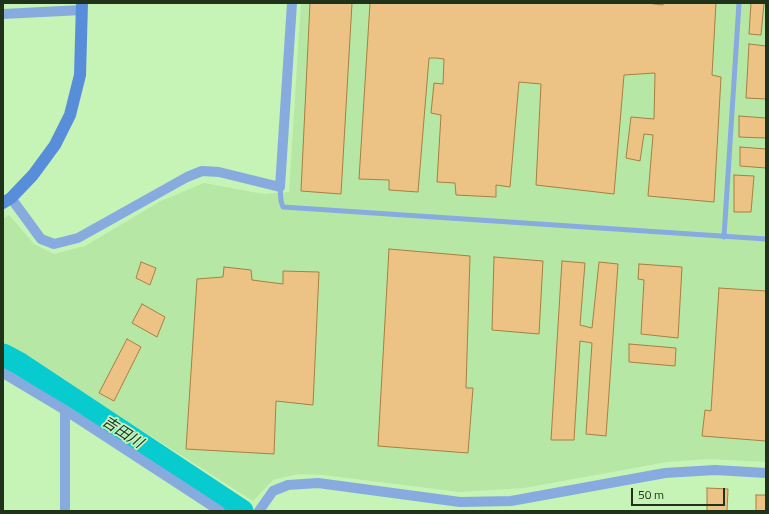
<!DOCTYPE html>
<html>
<head>
<meta charset="utf-8">
<style>
	body { margin:0 }
	#map { position:relative; width:769px; height:514px; overflow:hidden; background:#c6f3b6; font-family:"Titillium Web",sans-serif }
	canvas { display:block }
	.frame { position:absolute; inset:0; border:4px solid #21321a; pointer-events:none }
	.scale { position:absolute; left:631px; top:488px; width:94px; height:18px; box-sizing:border-box; border:2px solid #21321a; border-top:0; padding-left:5px; font-size:12px; line-height:14px; white-space:nowrap; color:#21321a; -webkit-text-stroke:3px #c6f3b6; paint-order:stroke }
</style>
</head>
<body>
<div id="map">
<canvas width="769" height="514"></canvas>
<div class="frame"></div>
<div class="scale">50 m</div>
</div>
<script>
const g = document.querySelector('canvas').getContext('2d');
g.lineJoin = 'round';
function fill(path, color) {
  g.fillStyle = color;
  g.fill(path, 'evenodd');
}
function shape(rows) {
  const path = new Path2D();
  for (const r of rows) {
    path.moveTo(r[0], r[1]);
    for (let i = 2; i < r.length; i += 2) path.lineTo(r[i], r[i + 1]);
  }
  return path;
}
function strokePath(path, color, width, dash) {
  g.strokeStyle = color;
  g.lineWidth = width;
  g.lineCap = dash ? 'butt' : 'round';
  g.setLineDash(dash || []);
  g.stroke(path);
}
function drawText(font, color, halo, rows, align = 'center') {
  g.font = font + ' "Titillium Web","Noto Sans JP",sans-serif';
  g.lineWidth = 3.5;
  g.setLineDash([]);
  g.textBaseline = 'middle';
  g.strokeStyle = halo;
  g.fillStyle = color;
  for (const [text, x, y, turn = 0] of rows) {
    g.save();
    g.translate(x, y);
    g.rotate((+turn || 0) * Math.PI / 180);
    g.textAlign = isNaN(turn) ? turn : align;
    if (halo) g.strokeText(text, 0, 0);
    g.fillText(text, 0, 0);
    g.restore();
  }
}
fill(shape([
	[301,3,766,3,766,462,709,459,667,462,524,488,460,492,323,475,298,474,273,480,253,501,3,342,3,219,9,215,34,244,54,254,85,246,161,201,204,183,263,194,289,192]
]), '#b6e7a4');
strokePath(shape([
	[3,355,20,364,242,511]
]), '#07cbcf', 23);
const building = shape([
	[310,3,352,3,341,194,301,191,310,3],
	[370,3,647,3,663,5,663,3,716,3,712,75,721,77,714,202,648,196,653,135,644,134,640,161,626,158,631,117,654,119,655,73,624,75,614,194,536,185,541,84,519,82,510,187,496,185,496,197,456,195,455,183,437,182,441,115,431,113,434,83,443,84,444,59,436,58,429,58,418,192,389,190,389,180,359,179,370,3],
	[751,3,764,3,761,35,749,34,751,3],
	[749,44,766,46,766,99,746,98,749,44],
	[739,116,766,118,766,138,739,137,739,116],
	[740,147,766,149,766,168,740,166,740,147],
	[734,175,754,176,751,212,734,212,734,175],
	[389,249,470,256,466,388,473,388,468,453,378,446,389,249],
	[494,257,543,261,539,334,492,330,494,257],
	[562,261,585,263,580,325,592,328,599,262,618,264,606,436,586,434,592,343,580,341,574,440,551,440,562,261],
	[141,262,156,268,150,285,136,278,141,262],
	[639,264,682,267,678,338,641,334,644,280,638,279,639,264],
	[224,267,251,270,252,280,283,284,283,271,319,272,313,405,276,401,274,454,186,449,197,279,223,277,224,267],
	[719,288,766,291,766,441,702,436,705,410,711,411,719,288],
	[142,304,165,317,157,337,132,323,142,304],
	[127,339,141,347,114,401,99,393,127,339],
	[629,344,676,348,675,366,629,362,629,344],
	[707,488,728,489,727,511,707,511,707,488],
	[756,495,766,495,766,511,756,511,756,495]
]);
fill(building, '#ecc384');
strokePath(building, '#a78042', 1);
strokePath(shape([
	[280,187,281,201,283,207,766,239],
	[724,237,739,3]
]), '#87abdf', 5);
strokePath(shape([
	[3,14,82,10],
	[11,198,41,239,54,244,78,238,187,177,202,171,219,172,280,187,292,3],
	[3,373,65,410,220,511],
	[65,511,65,410],
	[259,511,273,491,288,485,318,483,460,502,511,501,665,473,715,470,766,473]
]), '#87abdf', 10);
strokePath(shape([
	[3,203,11,198,33,175,55,145,70,115,80,75,82,3]
]), '#588dd9', 12);
drawText('italic 15px', '#152f30', '#c6f3b6', [
	["吉田川",122,433,33]
]);
</script>
</body>
</html>
